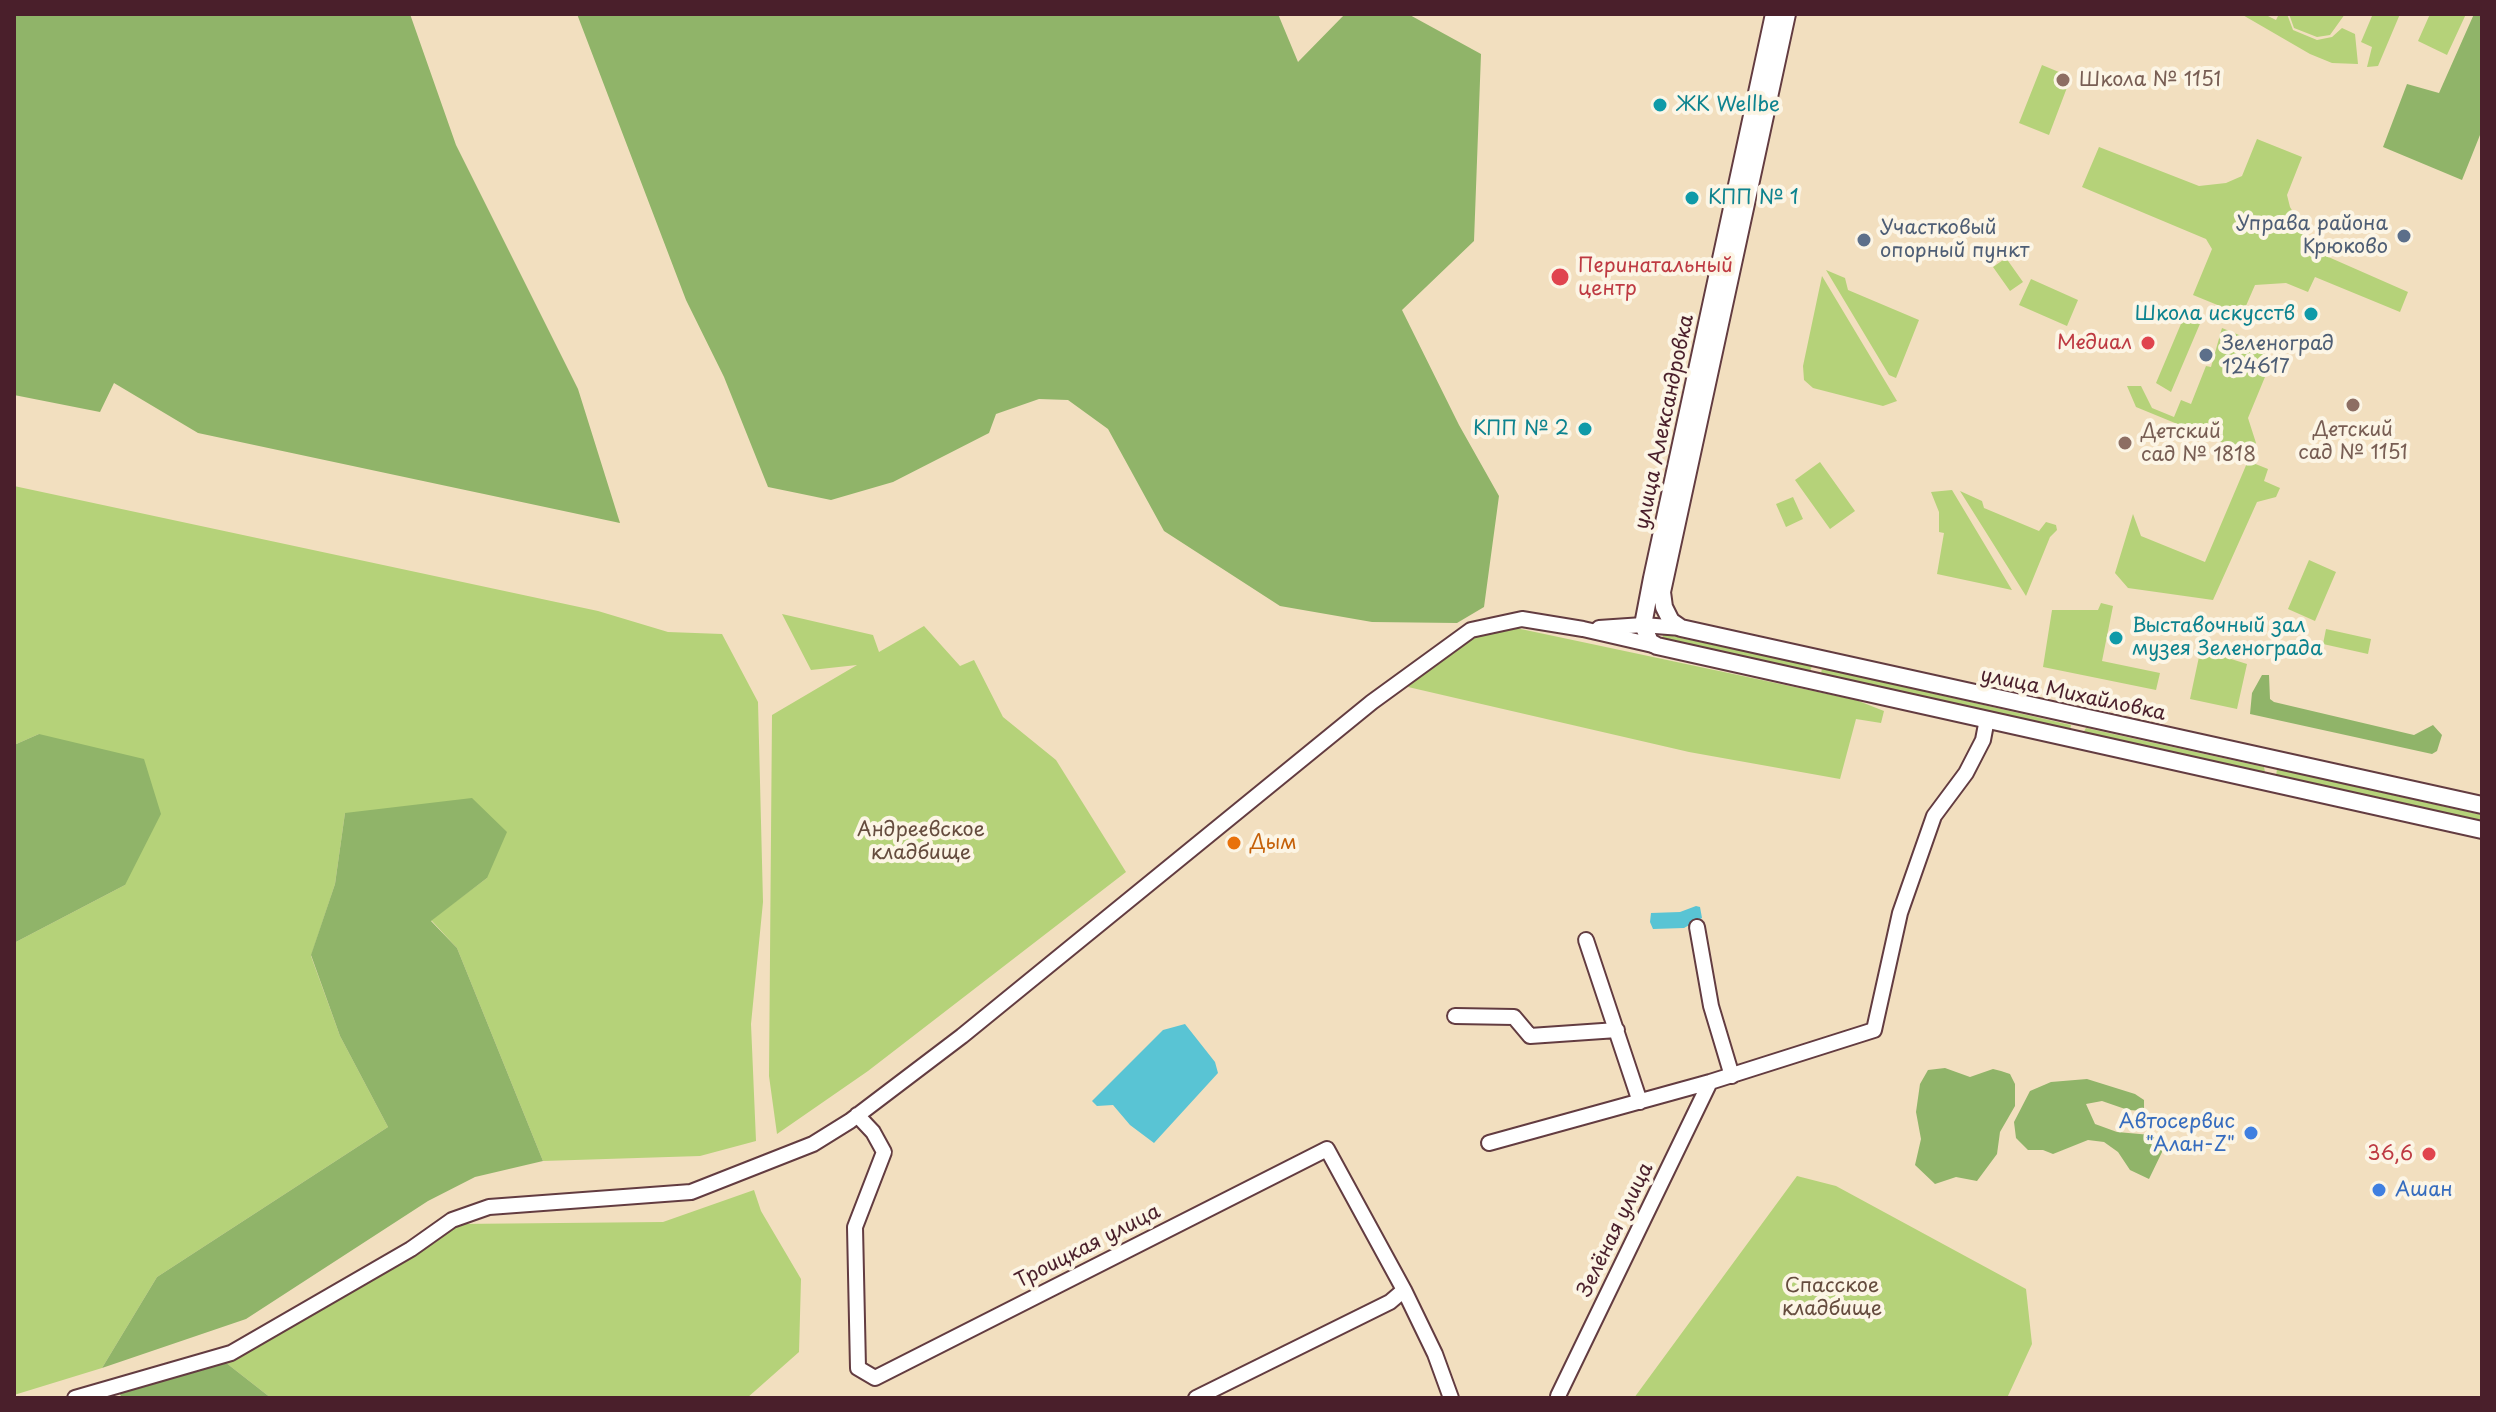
<!DOCTYPE html>
<html>
<head>
<meta charset="utf-8">
<style>
	body { margin:0 }
	#map { position:relative; width:2496px; height:1412px; overflow:hidden; background:#f2dfbf; font-family:"Playpen Sans",sans-serif }
	canvas { display:block }
	.frame { position:absolute; inset:0; border:16px solid #4a1f2b; pointer-events:none }
</style>
</head>
<body>
<div id="map">
<canvas width="2496" height="1412"></canvas>
<div class="frame"></div>
</div>
<script>
const g = document.querySelector('canvas').getContext('2d');
g.lineJoin = 'round';
function fill(path, color) {
  g.fillStyle = color;
  g.fill(path, 'evenodd');
}
function shape(rows) {
  const path = new Path2D();
  for (const r of rows) {
    path.moveTo(r[0], r[1]);
    for (let i = 2; i < r.length; i += 2) path.lineTo(r[i], r[i + 1]);
  }
  return path;
}
function strokePath(path, color, width, dash) {
  g.strokeStyle = color;
  g.lineWidth = width;
  g.lineCap = dash ? 'butt' : 'round';
  g.setLineDash(dash || []);
  g.stroke(path);
}
function drawText(font, color, halo, rows, align = 'center') {
  g.font = font + ' "Playpen Sans",sans-serif';
  g.lineWidth = 8;
  g.setLineDash([]);
  g.textBaseline = 'middle';
  g.strokeStyle = halo;
  g.fillStyle = color;
  for (const [text, x, y, turn = 0] of rows) {
    g.save();
    g.translate(x, y);
    g.rotate((+turn || 0) * Math.PI / 180);
    g.textAlign = isNaN(turn) ? turn : align;
    if (halo) g.strokeText(text, 0, 0);
    g.fillText(text, 0, 0);
    g.restore();
  }
}
fill(shape([
	[2241,14,2264,14,2276,20,2279,14,2287,14,2293,30,2317,40,2332,37,2342,28,2355,34,2358,64,2332,63,2310,54],
	[2289,14,2345,14,2330,35,2317,37,2294,28],
	[2368,14,2400,14,2378,66,2367,67,2372,47,2361,42,2372,16],
	[2430,14,2466,14,2447,55,2418,41],
	[2042,65,2071,77,2049,135,2019,123],
	[2257,139,2302,157,2287,195,2290,207,2317,252,2408,292,2400,312,2315,277,2308,292,2286,283,2255,285,2242,315,2193,295,2212,249,2206,239,2082,187,2099,147,2199,186,2226,183,2242,176],
	[2006,258,2023,282,2010,291,1993,267],
	[1826,270,1845,278,1848,290,1919,320,1896,378,1889,375],
	[1822,276,1897,401,1883,406,1813,388,1804,380,1803,366],
	[2031,279,2078,300,2067,326,2019,305],
	[2186,312,2202,319,2171,392,2156,383],
	[2222,328,2268,347,2264,356,2272,360,2248,418,2256,443,2248,453,2136,407,2127,386,2141,386,2152,408,2174,417,2181,400,2191,404,2206,366,2211,367],
	[2250,456,2253,463,2268,469,2264,481,2280,488,2276,497,2257,502,2213,600,2128,588,2115,573,2133,514,2141,536,2205,562],
	[1820,462,1855,511,1830,529,1795,480],
	[14,486,598,611,668,632,722,634,758,702,763,902,751,1024,756,1141,700,1156,543,1161,457,948,431,920,487,878,345,813,335,884,311,956,340,1036,388,1127,157,1277,102,1368,14,1395,14,943,125,885,39,734,14,745],
	[1952,490,2012,590,1937,574,1944,533,1939,532,1939,512,1931,492],
	[1960,491,1982,501,1984,508,2039,531,2046,522,2056,525,2057,530,2050,537,2026,596],
	[1793,497,1803,519,1786,527,1776,504],
	[2309,560,2336,572,2315,621,2288,609],
	[2101,603,2113,606,2102,661,2160,673,2156,690,2043,667,2052,610,2098,610],
	[782,614,873,635,879,652,924,626,960,666,974,660,1003,717,1056,760,1126,872,868,1071,777,1134,769,1076,772,715,857,665,811,670],
	[1516,628,1856,700,1884,711,1881,723,1856,719,1840,779,1689,752,1408,687,1416,676,1470,637],
	[2326,629,2371,639,2368,654,2323,644],
	[1663,634,1812,666,1810,672,1662,640],
	[2203,638,2211,639,2212,653,2247,664,2237,709,2190,699],
	[1822,668,2071,725,2070,732,1821,674],
	[2086,728,2264,767,2265,772,2083,733],
	[2277,769,2482,815,2482,823,2276,776],
	[1797,1176,1836,1186,2026,1289,2032,1344,2007,1398,1634,1398],
	[754,1190,761,1211,801,1279,799,1352,747,1398,271,1398,225,1362,382,1274,457,1224,663,1222]
]), '#b5d279');
fill(shape([
	[14,14,410,14,456,145,578,389,620,523,198,433,114,383,100,412,14,395],
	[577,14,1278,14,1298,62,1345,14,1408,14,1481,54,1474,241,1402,310,1459,425,1499,496,1484,607,1457,623,1372,622,1280,606,1164,531,1108,429,1068,400,1039,399,996,414,989,433,893,482,831,500,768,487,724,377,686,300],
	[2474,14,2482,14,2482,130,2462,180,2383,147,2407,84,2439,93],
	[2262,675,2269,675,2270,699,2274,702,2414,735,2433,725,2442,735,2437,751,2432,754,2250,714,2252,693],
	[39,734,144,759,161,814,125,885,14,943,14,745],
	[472,798,507,832,487,878,431,921,457,948,543,1161,475,1177,428,1201,246,1319,102,1368,157,1277,388,1127,340,1036,311,955,335,884,345,813],
	[1945,1068,1970,1077,1993,1069,2001,1071,2010,1074,2015,1084,2015,1106,2000,1132,1997,1154,1977,1181,1956,1177,1935,1184,1915,1165,1921,1139,1916,1112,1920,1084,1928,1070],
	[2087,1079,2135,1094,2144,1100,2144,1111,2128,1110,2102,1101,2086,1104,2095,1124,2117,1132,2151,1135,2161,1139,2163,1150,2149,1179,2130,1170,2118,1152,2104,1142,2088,1140,2053,1154,2043,1150,2028,1150,2016,1138,2014,1122,2030,1091,2051,1082],
	[225,1362,271,1398,122,1398,118,1391]
]), '#90b469');
fill(shape([
	[1696,906,1700,907,1702,918,1684,928,1653,929,1650,922,1651,913,1680,912],
	[1185,1024,1215,1062,1218,1073,1154,1143,1130,1125,1113,1105,1097,1106,1092,1101,1163,1030]
]), '#59c4d4');
const minor = shape([
	[1599,628,1643,625,1681,628],
	[1697,927,1711,1006,1732,1076],
	[1586,940,1640,1102],
	[1455,1016,1514,1017,1530,1036,1617,1030],
	[857,1115,873,1132,884,1152,855,1227,858,1368,875,1378,1327,1149,1404,1290,1435,1354,1451,1398],
	[1489,1143,1710,1082,1874,1030,1900,913,1934,816,1966,773,1983,740,1987,719],
	[1558,1396,1710,1082],
	[75,1398,231,1353,411,1249,452,1220,489,1207,691,1192,813,1144,850,1121,962,1036,1372,702,1471,630,1522,619,1583,629,1657,646],
	[1196,1398,1390,1302,1404,1290]
]);
const major = shape([
	[1774,14,1652,578,1643,625,1650,642,1657,646,2482,830],
	[1787,14,1662,592,1664,607,1671,621,1681,628,2482,805]
]);
strokePath(minor, '#633c41', 18);
strokePath(major, '#633c41', 20);
strokePath(minor, '#fff', 14);
strokePath(major, '#fff', 16);
for (const [x, y, r, color] of [
	[2063,80,8,"#8d6e63"],
	[1660,105,8,"#0f9aa8"],
	[1692,198,8,"#0f9aa8"],
	[2404,236,8,"#5c6f8a"],
	[1864,240,8,"#5c6f8a"],
	[1560,277,10,"#e0444e"],
	[2311,314,8,"#0f9aa8"],
	[2148,343,8,"#e0444e"],
	[2206,355,8,"#5c6f8a"],
	[2353,405,8,"#8d6e63"],
	[1585,429,8,"#0f9aa8"],
	[2125,443,8,"#8d6e63"],
	[2116,638,8,"#0f9aa8"],
	[1234,843,8,"#e8710a"],
	[2251,1133,8,"#3f7fe0"],
	[2429,1154,8,"#e0444e"],
	[2379,1190,8,"#3f7fe0"]
]) {
  const dot = new Path2D();
  dot.arc(x, y, r, 0, 2 * Math.PI);
  g.fillStyle = color;
  g.fill(dot);
  strokePath(dot, '#fcf5e5', 3);
}
drawText('20px', '#785e54', '#fcf5e5', [
	["Школа № 1151",2079,80],
	["Детский",2353,430,"center"],
	["сад № 1151",2353,453,"center"],
	["Детский",2141,432],
	["сад № 1818",2141,455]
], 'left');
drawText('20px', '#0d838f', '#fcf5e5', [
	["ЖК Wellbe",1676,105],
	["КПП № 1",1708,198],
	["Школа искусств",2295,314,"right"],
	["КПП № 2",1569,429,"right"],
	["Выставочный зал",2132,626],
	["музея Зеленограда",2132,649]
], 'left');
drawText('20px', '#4e5e75', '#fcf5e5', [
	["Управа района",2388,224,"right"],
	["Крюково",2388,247,"right"],
	["Участковый",1880,228],
	["опорный пункт",1880,251],
	["Зеленоград",2222,344],
	["124617",2222,367]
], 'left');
drawText('20px', '#be3a42', '#fcf5e5', [
	["Перинатальный",1578,266,"left"],
	["центр",1578,289,"left"],
	["Медиал",2132,343],
	["36,6",2413,1154]
], 'right');
drawText('20px', '#4a1f2b', '#fcf5e5', [
	["улица Александровка",1665,422,-78],
	["улица Михайловка",2073,695,12],
	["Зелёная улица",1616,1230,-64],
	["Троицкая улица",1088,1247,-27]
]);
drawText('20px', '#654c3e', '#fcf5e5', [
	["Андреевское",921,830],
	["кладбище",921,853],
	["Спасское",1832,1286],
	["кладбище",1832,1309]
]);
drawText('20px', '#c56008', '#fcf5e5', [
	["Дым",1250,843]
], 'left');
drawText('20px', '#366cbe', '#fcf5e5', [
	["Автосервис",2235,1122],
	["\"Алан-Z\"",2235,1145],
	["Ашан",2395,1190,"left"]
], 'right');
</script>
</body>
</html>
